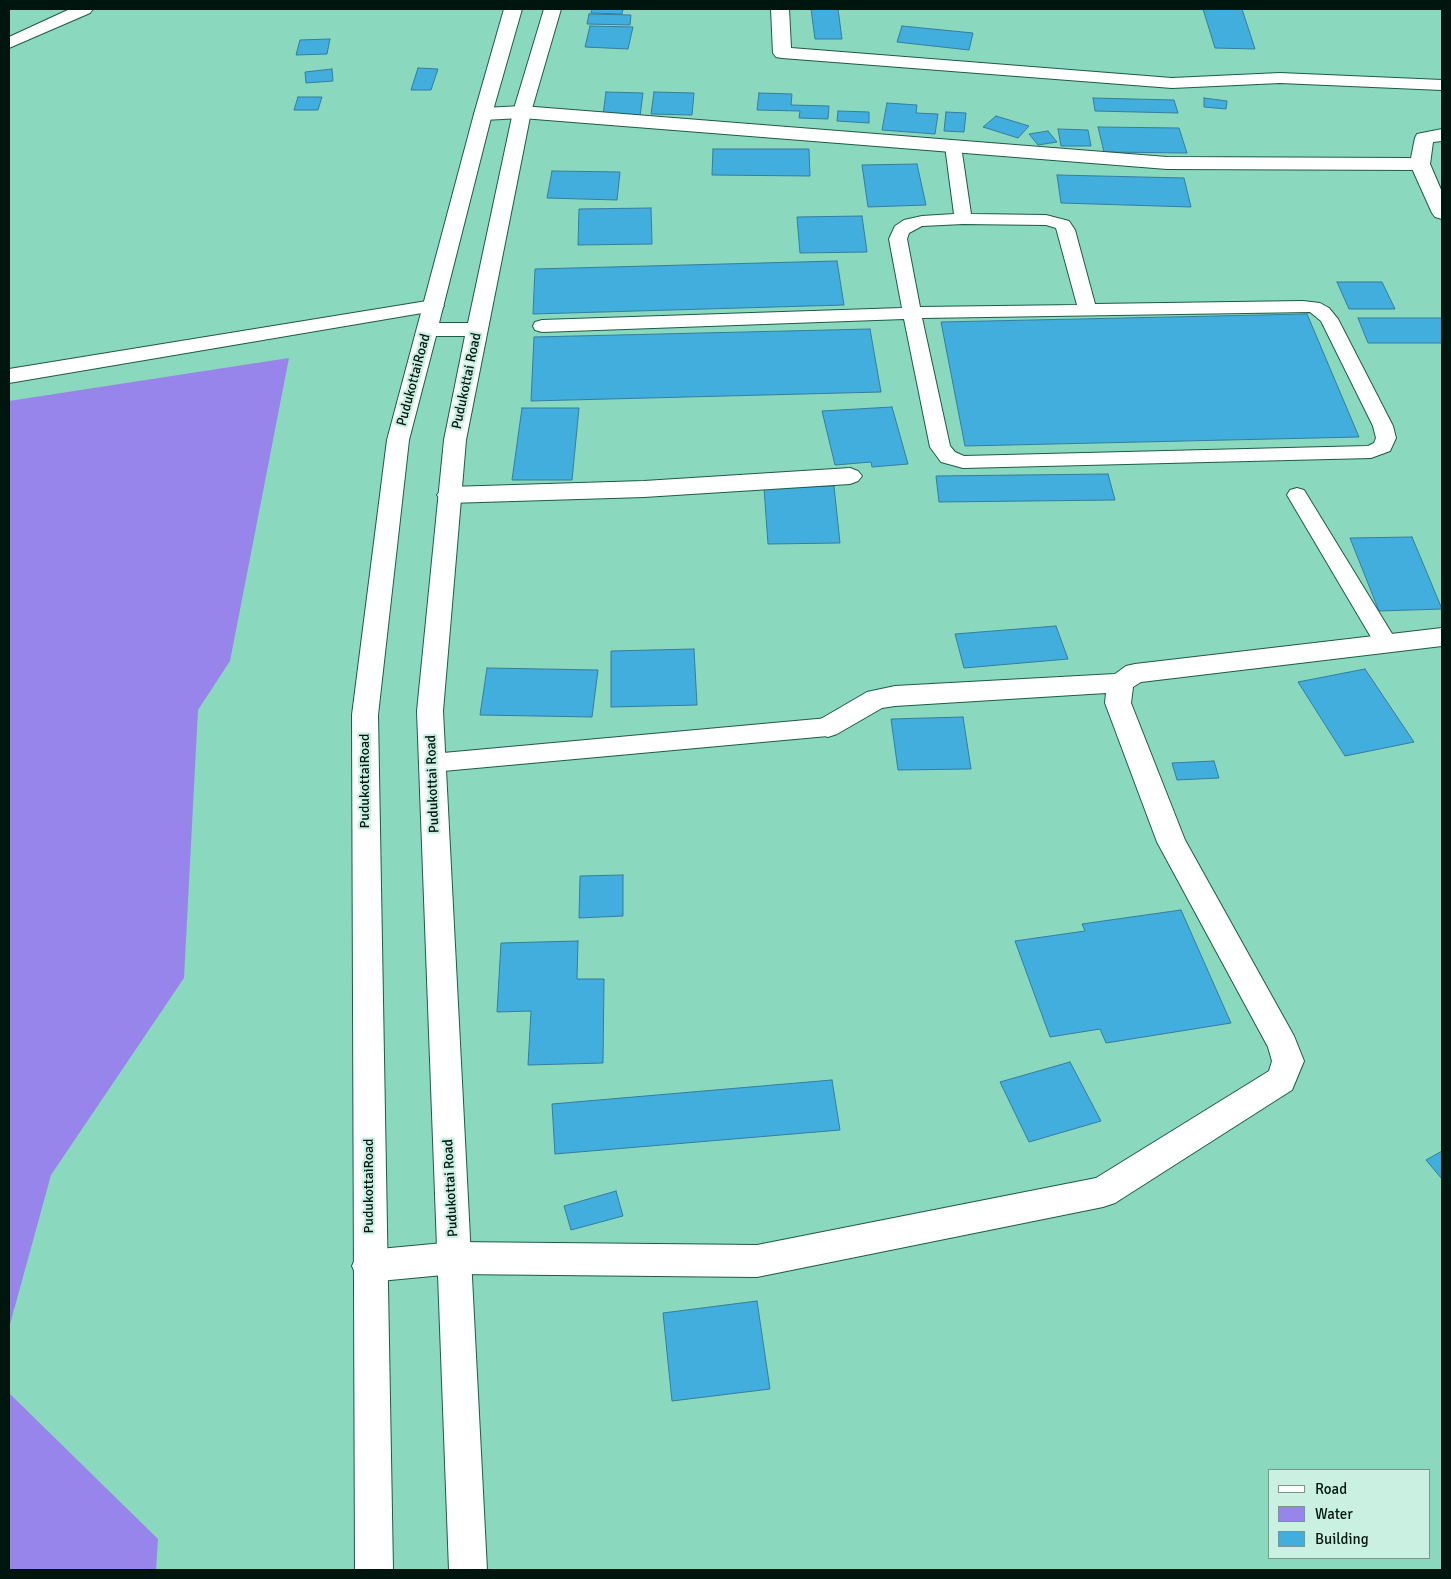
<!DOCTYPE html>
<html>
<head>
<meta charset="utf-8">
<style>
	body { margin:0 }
	#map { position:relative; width:1451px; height:1579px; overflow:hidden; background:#8ad8bd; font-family:Signika,sans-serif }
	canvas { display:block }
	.frame { position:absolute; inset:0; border:10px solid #00150e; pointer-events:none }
	.legend { position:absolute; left:1268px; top:1469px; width:162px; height:90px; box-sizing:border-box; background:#caf0e2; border:1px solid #79988d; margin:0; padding:6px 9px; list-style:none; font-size:15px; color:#00150e }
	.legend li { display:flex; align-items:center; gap:10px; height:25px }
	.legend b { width:25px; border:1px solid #79988d }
</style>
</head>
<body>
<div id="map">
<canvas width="1451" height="1579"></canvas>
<div class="frame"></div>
<ul class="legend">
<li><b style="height:6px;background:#fff"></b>Road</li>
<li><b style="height:14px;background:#9885eb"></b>Water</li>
<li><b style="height:14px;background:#41aedd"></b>Building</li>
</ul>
</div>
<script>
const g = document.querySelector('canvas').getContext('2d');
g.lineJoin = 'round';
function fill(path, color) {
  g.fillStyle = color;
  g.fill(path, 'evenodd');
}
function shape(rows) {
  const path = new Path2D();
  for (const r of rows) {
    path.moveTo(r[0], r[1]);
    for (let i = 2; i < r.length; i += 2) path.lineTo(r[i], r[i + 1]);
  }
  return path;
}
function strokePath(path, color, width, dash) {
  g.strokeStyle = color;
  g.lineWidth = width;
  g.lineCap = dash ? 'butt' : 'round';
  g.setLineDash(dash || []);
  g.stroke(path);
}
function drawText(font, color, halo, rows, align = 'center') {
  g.font = font + ' Signika,sans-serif';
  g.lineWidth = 4.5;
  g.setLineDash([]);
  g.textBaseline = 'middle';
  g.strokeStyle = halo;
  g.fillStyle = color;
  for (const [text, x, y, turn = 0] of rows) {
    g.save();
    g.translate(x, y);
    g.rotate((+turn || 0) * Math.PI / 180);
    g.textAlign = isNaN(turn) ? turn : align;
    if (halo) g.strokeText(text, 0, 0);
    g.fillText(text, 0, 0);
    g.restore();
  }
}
fill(shape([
	[289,358,230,661,198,710,184,978,51,1175,9,1328,9,401],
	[9,1393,158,1539,156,1570,9,1570]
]), '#9885eb');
const building = shape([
	[592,9,623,9,622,14,591,13,592,9],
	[811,9,838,9,842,39,815,39,811,9],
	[1203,9,1242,9,1255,49,1215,48,1203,9],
	[589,14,631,15,630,25,587,24,589,14],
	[590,26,633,27,628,49,585,47,590,26],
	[902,26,973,33,969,50,897,42,902,26],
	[330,39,327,54,296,55,300,40,330,39],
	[418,68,438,69,431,90,411,90,418,68],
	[332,69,333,81,306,83,305,72,332,69],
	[606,92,643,93,640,116,603,115,606,92],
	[654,92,694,93,692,115,651,114,654,92],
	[759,93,792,94,791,105,829,106,828,119,799,118,800,111,757,110,759,93],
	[298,97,322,97,318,110,294,110,298,97],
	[1093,98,1174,100,1178,113,1095,111,1093,98],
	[1204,98,1227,101,1226,109,1204,107,1204,98],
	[887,103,917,105,916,113,938,114,935,134,882,130,887,103],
	[838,111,869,112,869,123,837,121,838,111],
	[946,112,966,113,964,132,944,131,946,112],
	[996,116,1029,126,1018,138,983,127,996,116],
	[1098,127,1179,128,1187,153,1104,152,1098,127],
	[1058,129,1088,130,1091,146,1061,146,1058,129],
	[1048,131,1057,142,1038,145,1029,134,1048,131],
	[713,149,809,149,810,176,712,175,713,149],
	[917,164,926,205,868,207,862,165,917,164],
	[552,171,620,172,617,200,547,198,552,171],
	[1057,175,1184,178,1191,207,1061,203,1057,175],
	[651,208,652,244,578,245,579,209,651,208],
	[862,216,867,252,800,253,797,217,862,216],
	[837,261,844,305,533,314,535,269,837,261],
	[1337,282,1382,282,1395,309,1349,309,1337,282],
	[1307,314,1359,437,965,446,941,322,1307,314],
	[1358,318,1442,318,1442,343,1368,343,1358,318],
	[870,329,881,392,531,401,534,337,870,329],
	[892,407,908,464,872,467,871,462,835,465,822,411,892,407],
	[522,408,579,408,572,480,512,480,522,408],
	[1108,474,1115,500,939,502,936,476,1108,474],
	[834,486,840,543,768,544,764,488,834,486],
	[1412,537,1442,609,1379,611,1350,538,1412,537],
	[1056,626,1068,659,964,668,955,634,1056,626],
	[694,649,697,705,611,707,611,651,694,649],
	[487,668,598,670,592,717,480,715,487,668],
	[1365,669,1414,742,1345,756,1298,682,1365,669],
	[963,717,971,769,898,770,891,719,963,717],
	[1214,761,1219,778,1177,780,1172,763,1214,761],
	[623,875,623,916,579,918,580,876,623,875],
	[1181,910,1231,1023,1106,1043,1100,1029,1050,1037,1015,941,1085,931,1082,924,1181,910],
	[578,941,577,979,604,979,603,1063,528,1065,531,1011,497,1012,501,943,578,941],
	[1070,1062,1101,1121,1029,1142,1000,1082,1070,1062],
	[832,1080,840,1130,555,1154,552,1104,832,1080],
	[1442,1151,1442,1179,1426,1160,1442,1151],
	[616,1191,623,1216,571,1230,564,1206,616,1191],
	[757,1301,770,1389,672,1401,663,1313,757,1301]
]);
fill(building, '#41aedd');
strokePath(building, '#357d9d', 1);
const lane = shape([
	[953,141,959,143,961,146,971,214,1046,215,1069,221,1075,230,1095,304,1303,301,1320,303,1329,308,1338,319,1393,426,1396,438,1390,451,1371,458,963,468,941,462,930,447,904,319,542,332,535,330,533,326,535,322,542,320,902,308,889,239,895,226,904,220,922,216,954,214,945,146,947,143,953,141],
	[963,224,1046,225,1056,228,1077,305,920,307,907,239,909,233,922,226,963,224],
	[1310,312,1321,321,1373,426,1376,438,1374,443,1368,446,964,456,955,452,950,446,922,318,1310,312],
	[1297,488,1304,490,1394,637,1397,643,1394,649,1386,651,1378,649,1287,495,1290,490,1297,488],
	[828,718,836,721,840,727,836,733,828,736,432,772,424,769,420,763,424,757,432,754,828,718]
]);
const street = shape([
	[70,9,93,9,90,13,9,48,9,37,70,9],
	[771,9,789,9,791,48,1172,78,1280,73,1442,80,1442,90,1280,83,1172,88,782,58,776,57,773,53,771,9],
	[1420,158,1427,160,1430,164,1442,192,1442,219,1435,217,1432,213,1410,164,1413,160,1420,158],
	[433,300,440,302,444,306,440,310,9,383,9,369,433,300],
	[850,468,858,471,862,476,858,481,850,484,644,497,449,503,441,500,437,495,441,490,449,487,644,481,850,468],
	[1442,628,1442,646,1141,682,1133,687,1131,703,1185,840,1294,1036,1304,1061,1292,1090,1115,1203,1103,1207,757,1277,454,1274,369,1282,357,1277,352,1266,357,1255,369,1250,454,1242,757,1245,1096,1178,1269,1071,1272,1061,1268,1047,1157,842,1105,703,1106,693,895,706,882,708,837,734,828,737,819,734,815,727,819,720,867,692,895,686,1115,674,1126,666,1135,664,1442,628]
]);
const secondary = shape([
	[522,106,1167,157,1411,158,1415,138,1417,134,1442,129,1442,141,1433,142,1430,164,1427,168,1420,170,1167,169,522,118,483,120,476,118,474,114,476,110,483,108,522,106]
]);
const highway = shape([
	[504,9,522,9,492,114,439,323,468,323,513,112,544,9,561,9,531,112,466,440,443,711,487,1570,449,1570,417,711,444,440,465,336,436,336,409,440,378,715,393,1570,355,1570,352,715,387,440,474,114,504,9]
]);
strokePath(lane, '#1e5b49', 2);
strokePath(street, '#1e5b49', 2);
strokePath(secondary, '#1e5b49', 2);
strokePath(highway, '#1e5b49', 2);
fill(lane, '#fff');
fill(street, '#fff');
fill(secondary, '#fff');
fill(highway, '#fff');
drawText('14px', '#00150e', '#caf0e2', [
	["PudukottaiRoad",414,380,-75],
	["Pudukottai Road",467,381,-78],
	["PudukottaiRoad",365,781,-90],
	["Pudukottai Road",433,784,-92],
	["PudukottaiRoad",369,1186,-90],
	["Pudukottai Road",451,1188,-93]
]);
</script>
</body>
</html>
